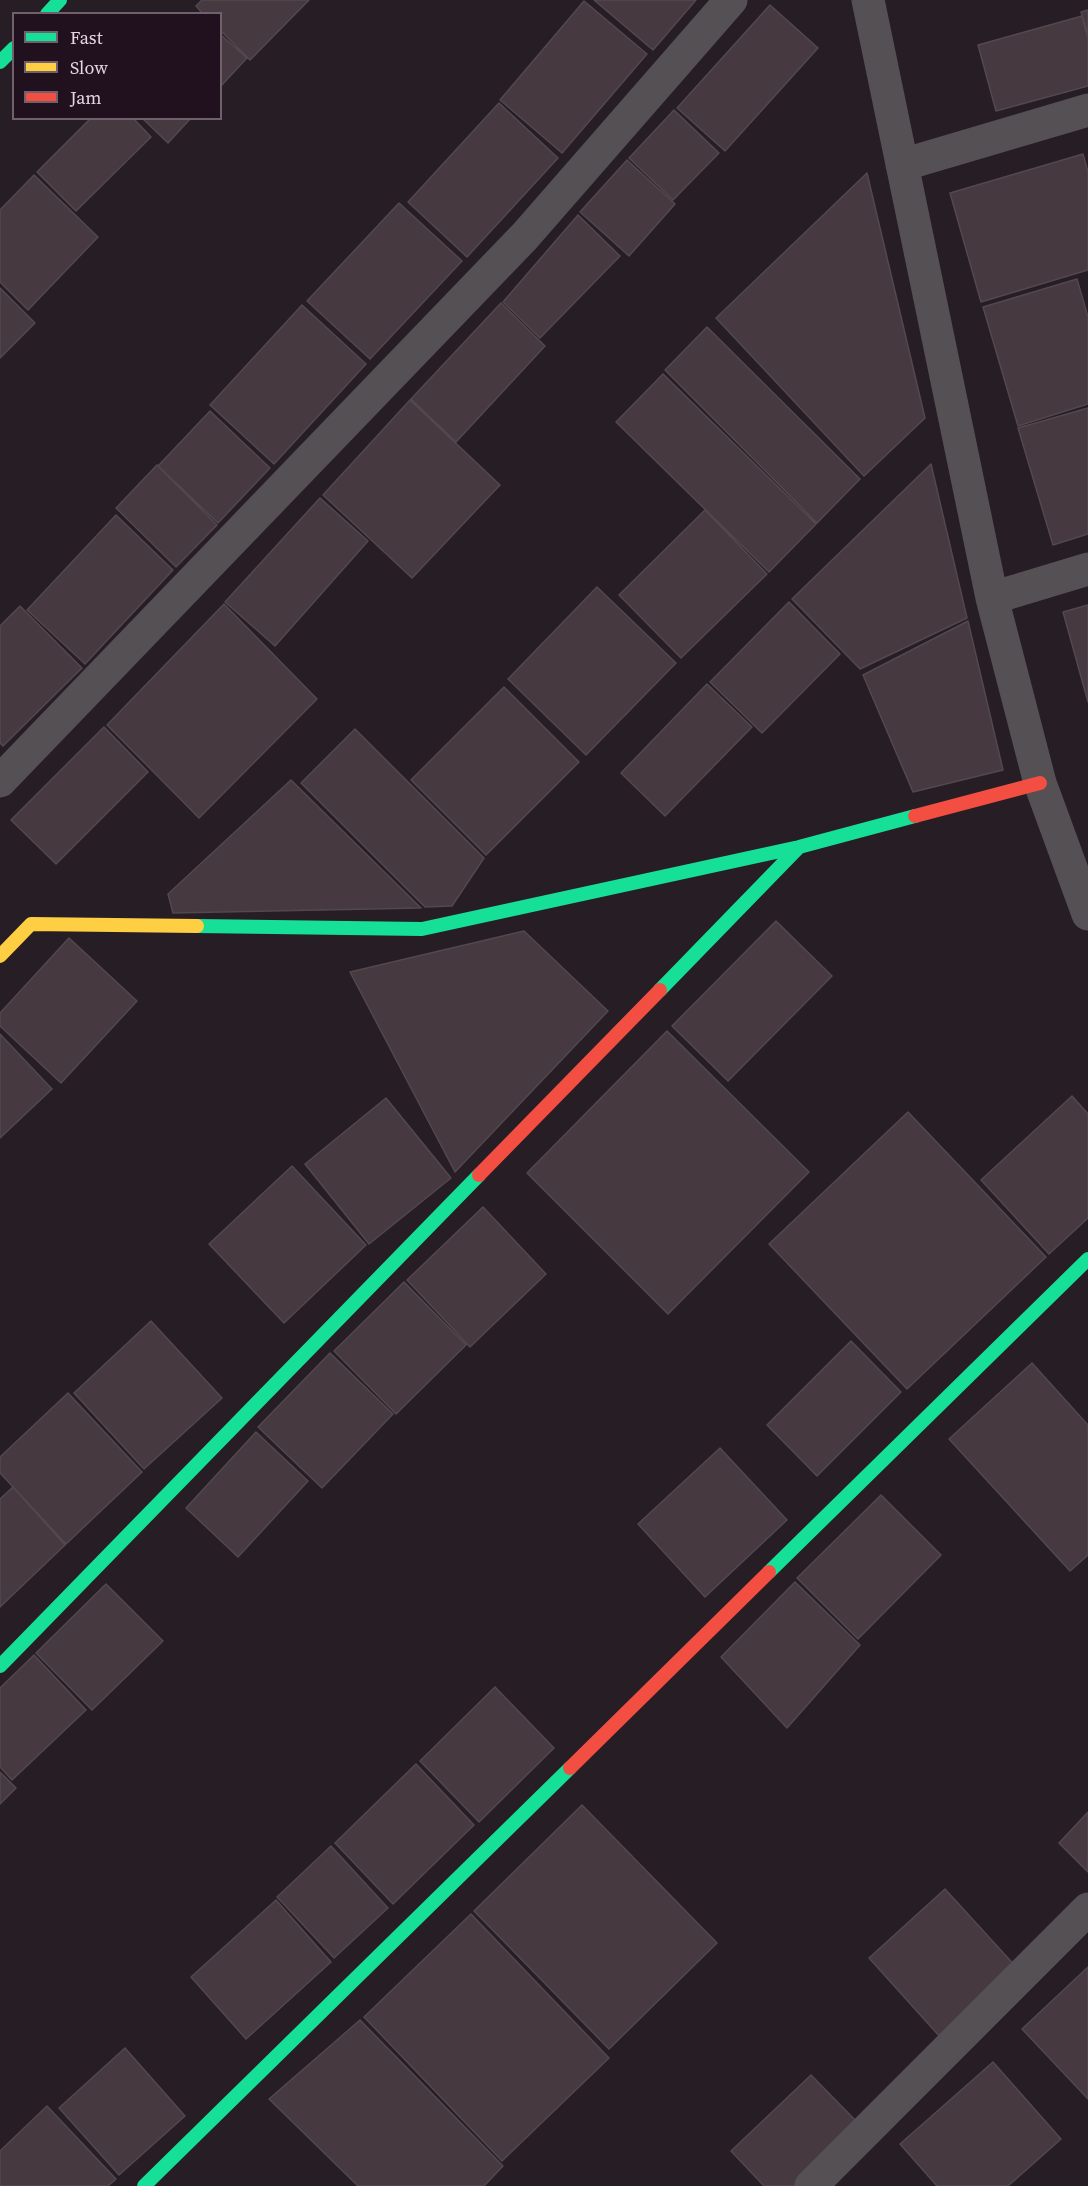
<!DOCTYPE html>
<html>
<head>
<meta charset="utf-8">
<style>
	body { margin:0 }
	#map { position:relative; width:1088px; height:2186px; overflow:hidden; background:#271d25; font-family:"Source Serif 4",serif }
	canvas { display:block }
	.legend { position:absolute; left:12px; top:12px; width:210px; height:108px; box-sizing:border-box; background:#21101d; border:2px solid #6f606b; margin:0; padding:8px 10px; list-style:none; font-size:18px; color:#e4d7e0 }
	.legend li { display:flex; align-items:center; gap:12px; height:30px }
	.legend b { width:30px; border:2px solid #6f606b }
</style>
</head>
<body>
<div id="map">
<canvas width="1088" height="2186"></canvas>
<ul class="legend">
<li><b style="height:8px;background:#16e098"></b>Fast</li>
<li><b style="height:8px;background:#ffcf43"></b>Slow</li>
<li><b style="height:8px;background:#f24e42"></b>Jam</li>
</ul>
</div>
<script>
const g = document.querySelector('canvas').getContext('2d');
g.lineJoin = 'round';
function fill(path, color) {
  g.fillStyle = color;
  g.fill(path, 'evenodd');
}
function shape(rows) {
  const path = new Path2D();
  for (const r of rows) {
    path.moveTo(r[0], r[1]);
    for (let i = 2; i < r.length; i += 2) path.lineTo(r[i], r[i + 1]);
  }
  return path;
}
function strokePath(path, color, width, dash) {
  g.strokeStyle = color;
  g.lineWidth = width;
  g.lineCap = dash ? 'butt' : 'round';
  g.setLineDash(dash || []);
  g.stroke(path);
}
const building = shape([
	[202,0,309,0,250,60,220,30,220,14,203,14,196,6,202,0],
	[594,0,696,0,653,50,594,0],
	[584,1,647,54,562,153,500,100,584,1],
	[770,5,818,48,725,151,677,108,770,5],
	[1088,10,1088,34,1081,12,1088,10],
	[1082,16,1088,39,1088,86,996,111,978,45,1082,16],
	[220,34,247,58,220,87,220,34],
	[499,103,558,158,467,257,408,202,499,103],
	[674,110,719,153,673,200,629,158,674,110],
	[91,118,133,118,151,137,76,211,37,172,91,118],
	[142,118,191,118,168,143,142,118],
	[1083,154,1088,172,1088,270,981,302,950,193,1083,154],
	[627,160,675,204,629,256,580,212,627,160],
	[867,173,925,418,864,476,716,318,867,173],
	[34,175,98,237,28,310,0,282,0,210,34,175],
	[399,203,462,261,370,359,307,301,399,203],
	[578,215,620,256,540,338,503,302,578,215],
	[1077,279,1088,317,1088,404,1018,426,983,307,1077,279],
	[0,288,35,323,0,358,0,288],
	[501,303,545,346,456,442,411,399,501,303],
	[302,305,366,364,274,464,210,405,302,305],
	[707,327,860,479,817,523,665,370,707,327],
	[663,374,816,524,769,572,616,422,663,374],
	[410,400,500,485,412,578,323,495,410,400],
	[1088,408,1088,534,1053,545,1018,428,1088,408],
	[210,411,270,468,218,523,158,466,210,411],
	[931,464,967,618,860,669,792,599,931,464],
	[157,465,217,525,176,567,116,508,157,465],
	[320,498,368,541,275,646,225,602,320,498],
	[705,510,767,574,681,658,619,595,705,510],
	[116,515,173,570,85,664,27,610,116,515],
	[597,587,676,663,586,755,508,679,597,587],
	[789,602,840,654,762,733,710,682,789,602],
	[224,604,317,699,199,818,107,725,224,604],
	[1088,605,1088,702,1063,612,1088,605],
	[20,606,82,668,3,746,0,743,0,626,20,606],
	[968,621,1003,770,913,792,863,675,968,621],
	[707,684,752,727,665,816,621,773,707,684],
	[504,687,579,762,486,855,411,780,504,687],
	[104,727,148,772,56,864,11,820,104,727],
	[355,729,484,858,452,906,425,907,301,783,355,729],
	[291,780,421,908,173,913,168,894,291,780],
	[776,921,832,976,728,1081,672,1026,776,921],
	[524,931,608,1011,455,1172,350,972,524,931],
	[69,938,137,1001,61,1083,0,1026,0,1013,69,938],
	[667,1031,809,1172,668,1314,527,1173,667,1031],
	[0,1034,52,1089,0,1138,0,1034],
	[1072,1096,1088,1114,1088,1218,1049,1254,981,1180,1072,1096],
	[386,1098,451,1178,369,1244,305,1164,386,1098],
	[908,1112,1046,1257,907,1389,769,1244,908,1112],
	[292,1166,366,1245,284,1323,209,1244,292,1166],
	[483,1207,546,1274,470,1347,407,1280,483,1207],
	[404,1282,466,1345,396,1414,334,1351,404,1282],
	[151,1321,222,1398,144,1469,74,1393,151,1321],
	[851,1341,901,1392,817,1476,767,1425,851,1341],
	[330,1353,393,1414,322,1488,258,1427,330,1353],
	[1032,1363,1088,1425,1088,1555,1070,1571,949,1439,1032,1363],
	[68,1393,142,1472,66,1544,0,1473,0,1457,68,1393],
	[256,1432,308,1481,238,1557,186,1508,256,1432],
	[720,1448,787,1520,705,1597,638,1524,720,1448],
	[13,1487,65,1545,0,1607,0,1499,13,1487],
	[881,1495,941,1555,858,1639,797,1578,881,1495],
	[795,1582,860,1645,787,1728,721,1657,795,1582],
	[106,1584,163,1641,92,1710,36,1653,106,1584],
	[34,1655,86,1710,12,1780,0,1767,0,1688,34,1655],
	[495,1687,554,1748,479,1822,420,1761,495,1687],
	[416,1764,474,1825,393,1904,335,1843,416,1764],
	[0,1772,16,1788,0,1804,0,1772],
	[582,1805,717,1943,609,2049,474,1911,582,1805],
	[1088,1812,1088,1872,1059,1843,1088,1812],
	[331,1846,388,1908,334,1958,277,1897,331,1846],
	[945,1889,1018,1969,941,2038,869,1958,945,1889],
	[276,1900,331,1962,246,2039,191,1977,276,1900],
	[471,1914,609,2058,502,2161,364,2017,471,1914],
	[1088,1967,1088,2099,1022,2029,1088,1967],
	[360,2020,503,2166,484,2186,358,2186,269,2099,360,2020],
	[125,2048,185,2116,119,2175,59,2108,125,2048],
	[993,2062,1061,2139,1008,2186,937,2186,900,2144,993,2062],
	[811,2075,859,2124,794,2186,764,2186,731,2151,811,2075],
	[47,2106,116,2179,108,2186,0,2186,0,2151,47,2106]
]);
fill(building, '#463a40');
strokePath(building, '#52484e', 1.5);
strokePath(shape([
	[868,0,992,598,1040,783,1088,914],
	[902,165,1088,110],
	[992,598,1088,569],
	[0,781,525,236,731,0],
	[811,2186,1088,1909]
]), '#545054', 33);
strokePath(shape([
	[47,14,60,0],
	[0,62,14,48],
	[197,926,422,929,799,847,915,816],
	[660,990,799,847],
	[769,1572,1088,1259],
	[0,1666,479,1175],
	[144,2186,570,1768]
]), '#16e098', 14);
strokePath(shape([
	[0,956,31,924,197,926]
]), '#ffcf43', 14);
strokePath(shape([
	[915,816,1040,783],
	[479,1175,660,990],
	[570,1768,769,1572]
]), '#f24e42', 14);
</script>
</body>
</html>
